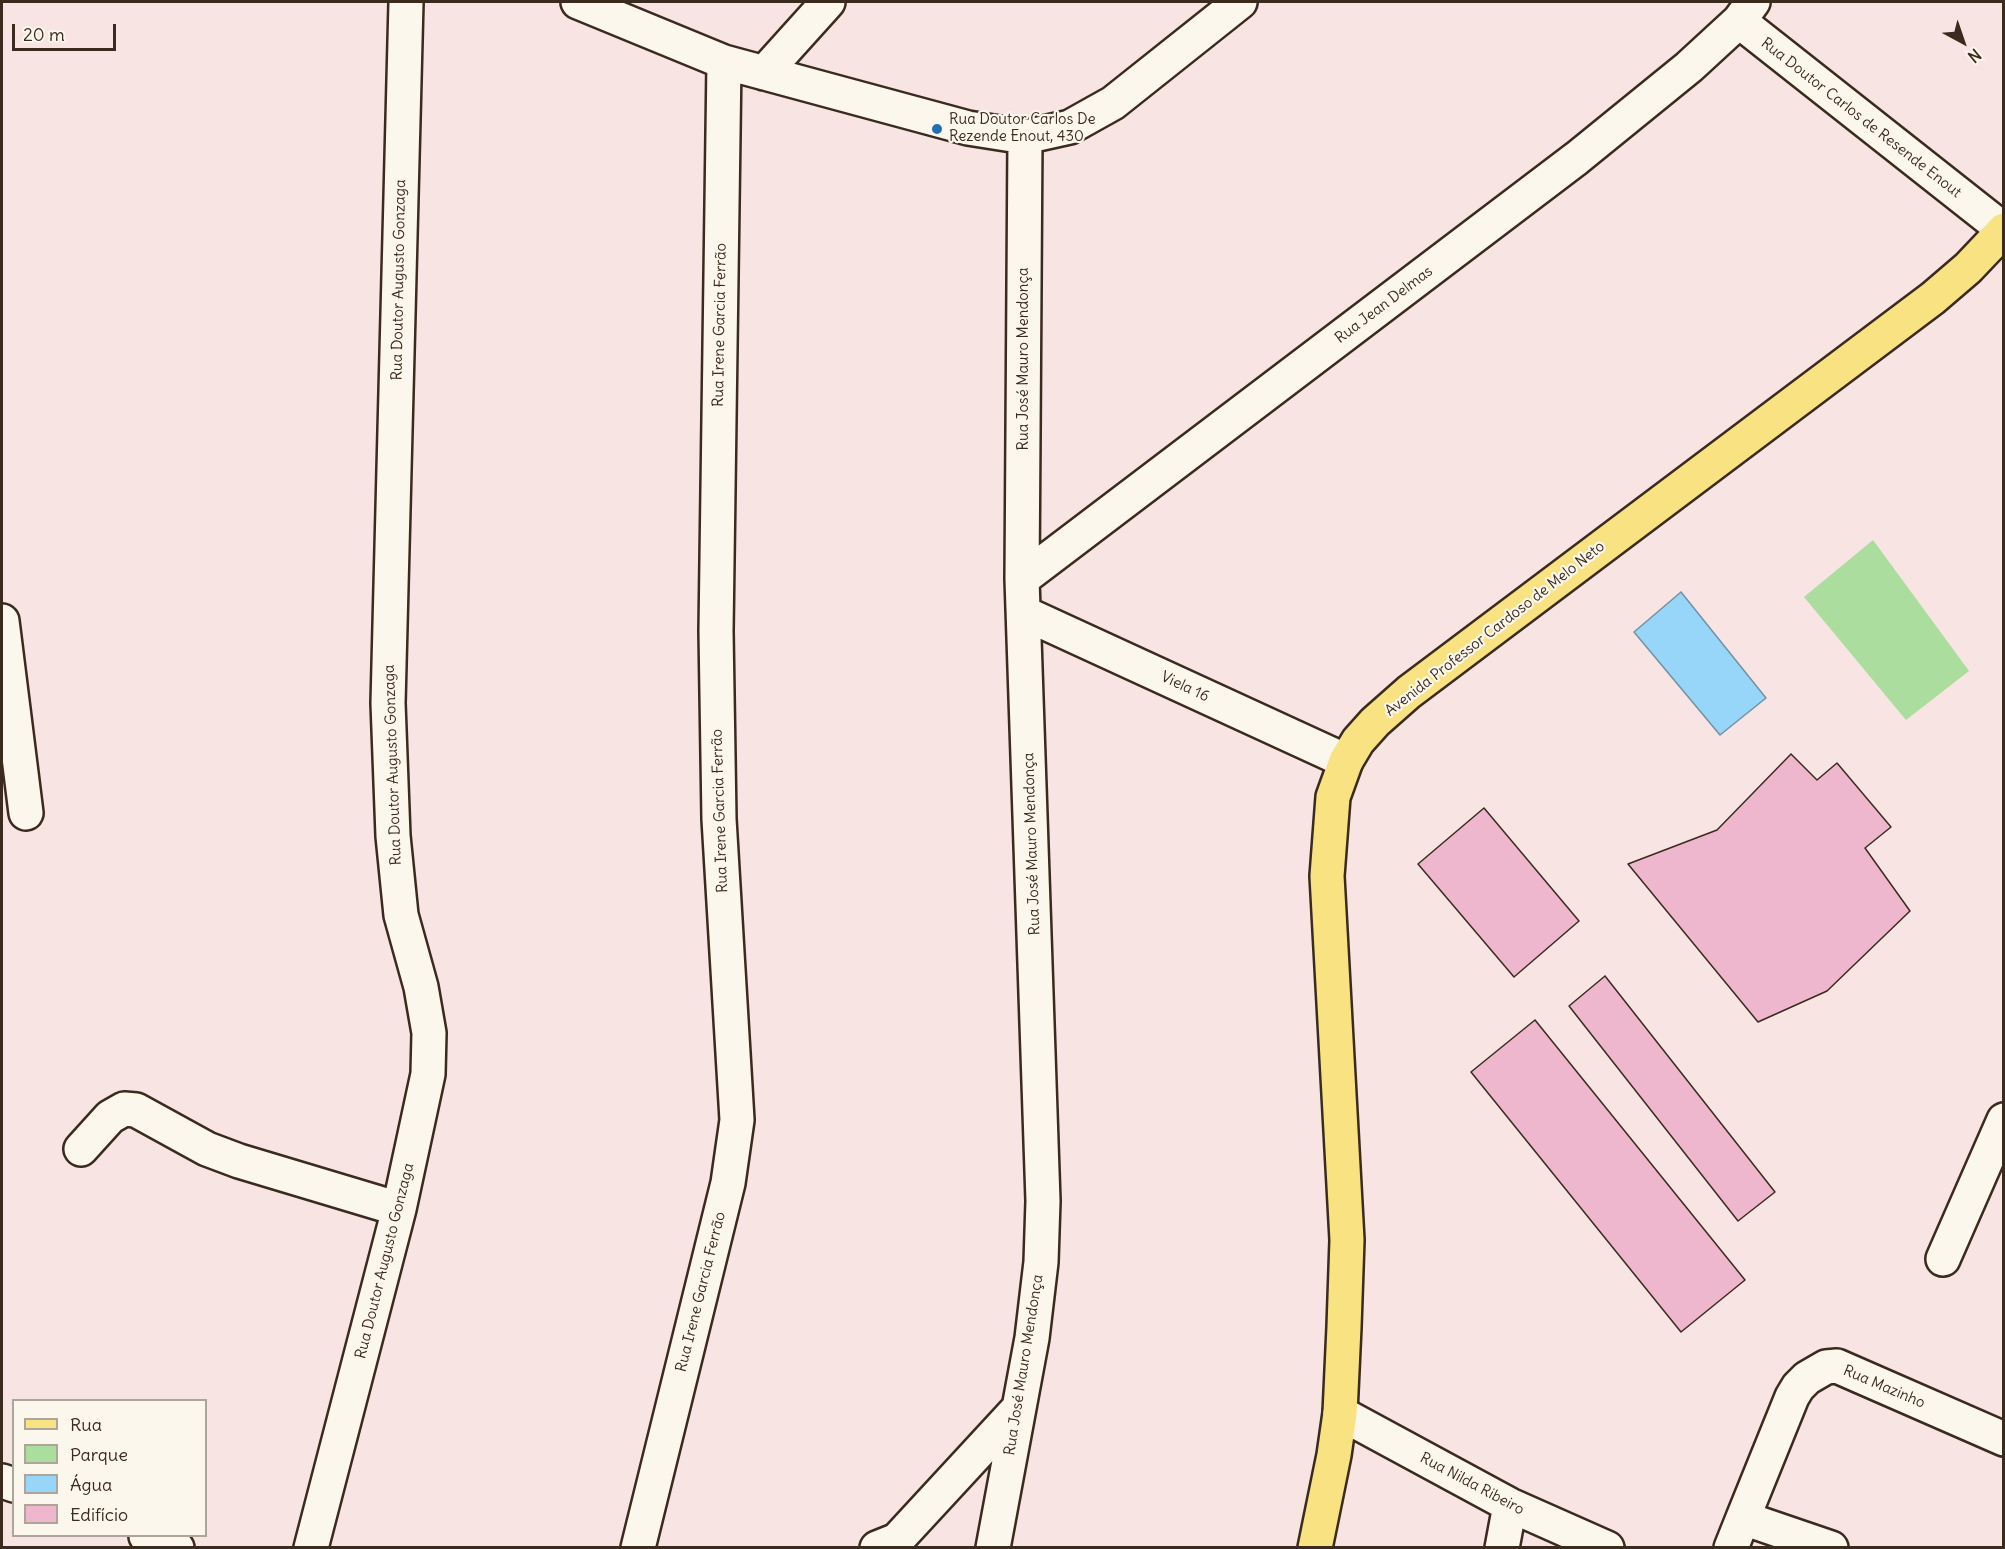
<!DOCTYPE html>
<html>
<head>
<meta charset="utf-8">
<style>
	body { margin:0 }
	#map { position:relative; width:2005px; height:1549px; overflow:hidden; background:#f7e4e3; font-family:Delius,sans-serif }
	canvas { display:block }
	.frame { position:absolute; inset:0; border:3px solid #3b2a1e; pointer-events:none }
	.legend { position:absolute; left:12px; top:1399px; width:195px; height:138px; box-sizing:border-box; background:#fbf7ec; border:2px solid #aea59a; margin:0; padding:8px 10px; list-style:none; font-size:18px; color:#3b2a1e }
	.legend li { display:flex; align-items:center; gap:12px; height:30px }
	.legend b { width:30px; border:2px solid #aea59a }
	.north { position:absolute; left:1933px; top:12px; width:60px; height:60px; -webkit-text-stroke:4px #fbf7ec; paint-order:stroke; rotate:140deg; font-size:16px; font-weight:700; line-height:24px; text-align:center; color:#3b2a1e }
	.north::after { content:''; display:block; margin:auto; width:21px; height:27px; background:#3b2a1e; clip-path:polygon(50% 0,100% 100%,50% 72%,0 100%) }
	.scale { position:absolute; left:12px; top:24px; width:104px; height:27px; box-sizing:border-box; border:3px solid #3b2a1e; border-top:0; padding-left:8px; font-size:18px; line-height:21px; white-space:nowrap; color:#3b2a1e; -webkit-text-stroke:4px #fbf7ec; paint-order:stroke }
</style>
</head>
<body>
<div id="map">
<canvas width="2005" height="1549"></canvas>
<div class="frame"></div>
<ul class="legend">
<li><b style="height:8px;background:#f8e281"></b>Rua</li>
<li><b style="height:16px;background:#aadd9e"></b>Parque</li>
<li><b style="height:16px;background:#97d6f9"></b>Água</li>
<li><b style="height:16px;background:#efb7cd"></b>Edifício</li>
</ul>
<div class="north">N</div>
<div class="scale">20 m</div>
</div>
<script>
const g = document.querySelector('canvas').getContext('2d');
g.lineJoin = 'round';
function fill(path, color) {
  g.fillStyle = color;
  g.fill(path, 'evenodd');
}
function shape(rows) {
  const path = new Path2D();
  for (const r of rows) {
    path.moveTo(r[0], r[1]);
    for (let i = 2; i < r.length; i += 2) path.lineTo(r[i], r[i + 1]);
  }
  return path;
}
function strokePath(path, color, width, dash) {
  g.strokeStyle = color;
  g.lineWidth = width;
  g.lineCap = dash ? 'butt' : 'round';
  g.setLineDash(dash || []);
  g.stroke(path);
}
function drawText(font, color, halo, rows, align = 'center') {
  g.font = font + ' Delius,sans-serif';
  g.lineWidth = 4.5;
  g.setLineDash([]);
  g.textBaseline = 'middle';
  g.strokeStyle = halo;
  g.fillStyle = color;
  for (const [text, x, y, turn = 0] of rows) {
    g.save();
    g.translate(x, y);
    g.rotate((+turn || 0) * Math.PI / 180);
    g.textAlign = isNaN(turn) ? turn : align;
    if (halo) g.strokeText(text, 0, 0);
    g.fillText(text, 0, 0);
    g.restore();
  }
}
fill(shape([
	[1873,540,1969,671,1906,720,1804,597]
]), '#aadd9e');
const water = shape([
	[1681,592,1766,698,1720,735,1634,632,1681,592]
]);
fill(water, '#97d6f9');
strokePath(water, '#7291a1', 1.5);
const building = shape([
	[1791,754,1817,780,1837,763,1891,827,1865,848,1910,911,1827,991,1758,1022,1628,864,1717,830,1791,754],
	[1484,808,1579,921,1514,977,1418,864,1484,808],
	[1605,976,1775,1192,1738,1221,1569,1006,1605,976],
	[1535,1020,1745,1280,1681,1332,1471,1072,1535,1020]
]);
fill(building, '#efb7cd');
strokePath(building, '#3b2a1e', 1.5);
const minor = shape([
	[578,2,724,62,968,128,1025,137,1070,127,1113,103,1240,2],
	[1753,2,1739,21,2004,230],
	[764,73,828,2],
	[1022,579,1577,158,1689,67,1739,21],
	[1024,613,1346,761],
	[2,621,26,813],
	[81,1149,110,1117,124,1109,136,1110,207,1149,239,1161,399,1209],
	[1943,1259,2004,1120],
	[1340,1413,1510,1505,1607,1548],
	[2,1481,14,1485],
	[1743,1518,1792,1397,1798,1387,1807,1378,1826,1367,1837,1366,2004,1439],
	[146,1536,177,1548],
	[311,1548,399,1209,428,1074,429,1033,421,987,401,915,393,836,388,703,406,2],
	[638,1548,728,1183,737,1120,719,819,716,631,724,62],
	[877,1548,897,1540,1018,1409],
	[993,1548,1032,1338,1041,1262,1043,1201,1022,579,1025,137],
	[1502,1548,1510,1505],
	[1731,1548,1743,1518,1831,1548]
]);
const major = shape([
	[1315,1548,1334,1455,1340,1413,1344,1327,1347,1240,1327,876,1333,797,1346,761,1358,741,1375,722,1409,692,1933,298,1968,268,2004,230]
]);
strokePath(minor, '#3b2a1e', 38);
strokePath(major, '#3b2a1e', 38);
strokePath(minor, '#fbf7ec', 33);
strokePath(major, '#f8e281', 33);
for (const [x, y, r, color] of [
	[937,129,6,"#1f6fb2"]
]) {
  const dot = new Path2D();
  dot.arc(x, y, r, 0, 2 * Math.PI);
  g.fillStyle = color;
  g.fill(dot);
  strokePath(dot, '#fbf7ec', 2);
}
drawText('15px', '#3b2a1e', '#fbf7ec', [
	["Rua Doutor Carlos de Resende Enout",1861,118,38],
	["Rua Doutor Augusto Gonzaga",399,280,-89],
	["Rua Jean Delmas",1384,305,-37],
	["Rua Irene Garcia Ferrão",720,325,-89],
	["Rua José Mauro Mendonça",1024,359,-90],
	["Avenida Professor Cardoso de Melo Neto",1495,629,-38],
	["Viela 16",1185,687,25],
	["Rua Doutor Augusto Gonzaga",393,765,-92],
	["Rua Irene Garcia Ferrão",720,811,-92],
	["Rua José Mauro Mendonça",1032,844,-92],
	["Rua Doutor Augusto Gonzaga",385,1261,-76],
	["Rua Irene Garcia Ferrão",701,1292,-76],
	["Rua José Mauro Mendonça",1024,1365,-81],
	["Rua Mazinho",1884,1387,23],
	["Rua Nilda Ribeiro",1472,1484,28]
]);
drawText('15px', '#3b2a1e', '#fbf7ec', [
	["Rua Doutor Carlos De",949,120],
	["Rezende Enout, 430",949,137]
], 'left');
</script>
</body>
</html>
